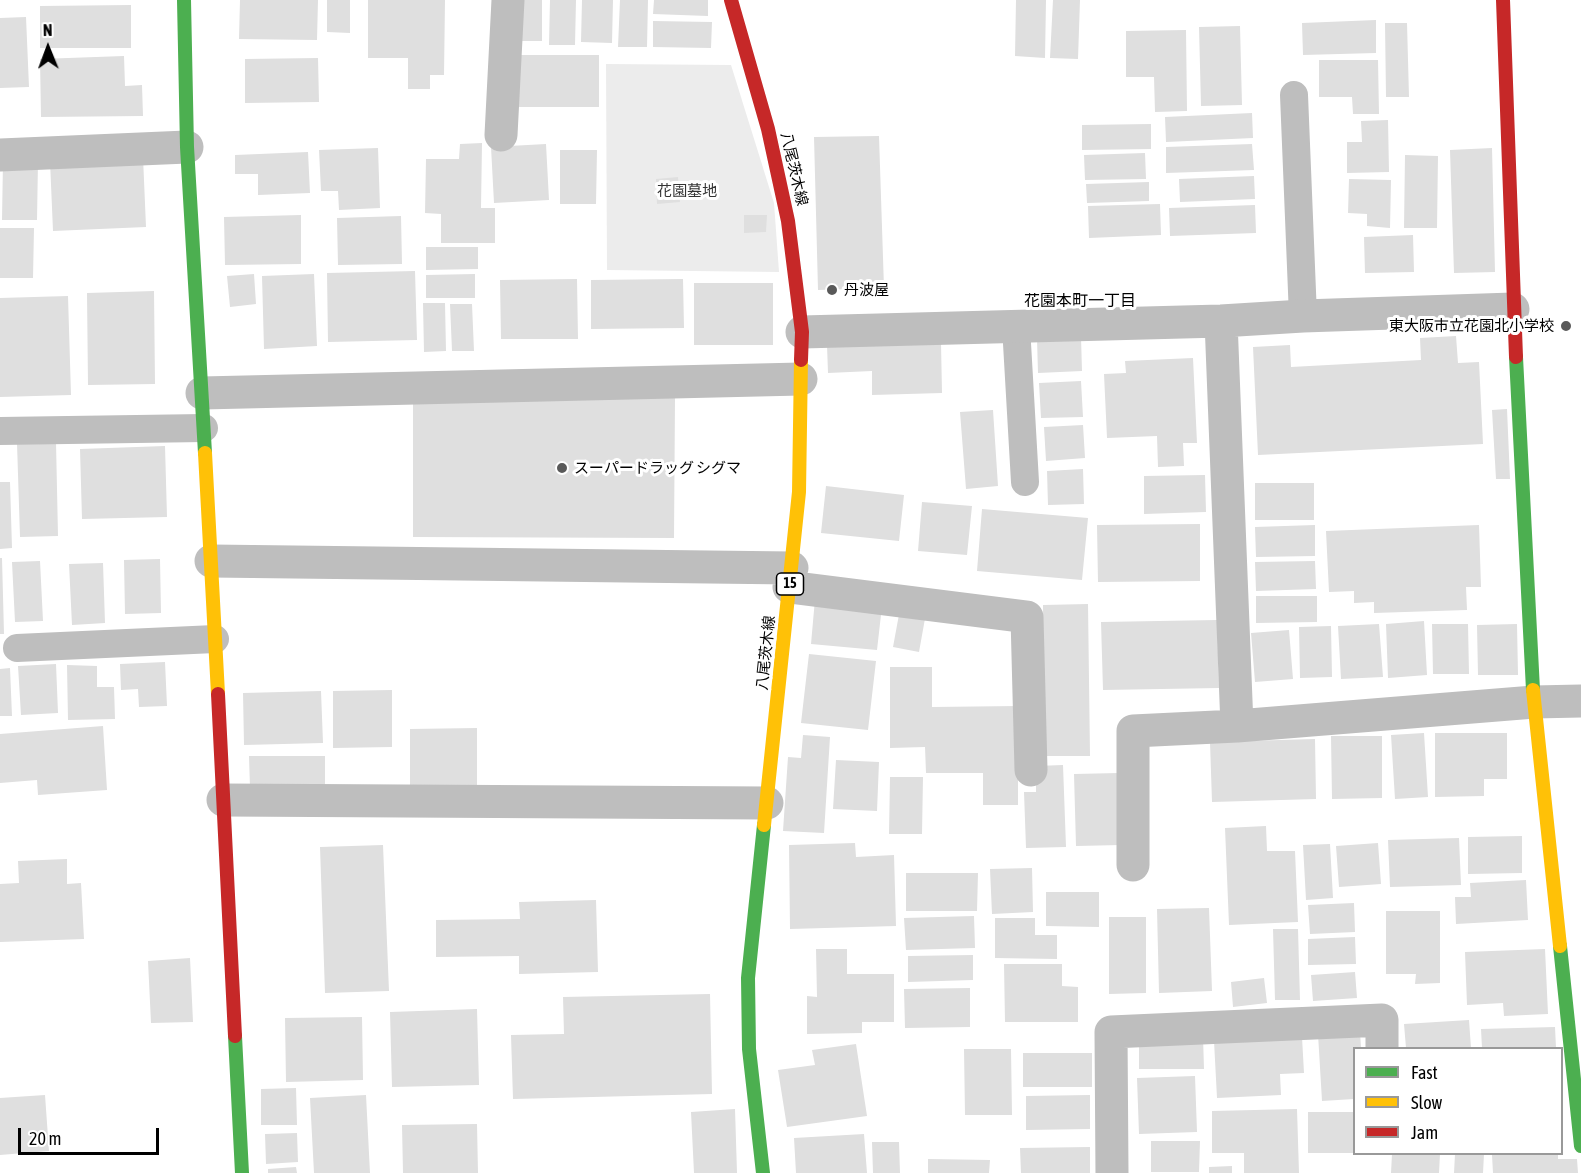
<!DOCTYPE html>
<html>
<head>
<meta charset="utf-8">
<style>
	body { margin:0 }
	#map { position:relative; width:1581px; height:1173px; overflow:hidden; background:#fff; font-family:"Asap Condensed",sans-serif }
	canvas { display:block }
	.legend { position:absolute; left:1353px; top:1047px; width:210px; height:108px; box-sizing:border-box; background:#fff; border:2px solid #999; margin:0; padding:8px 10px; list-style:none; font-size:18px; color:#000 }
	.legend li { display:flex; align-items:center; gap:12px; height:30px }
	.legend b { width:30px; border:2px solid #999 }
	.north { position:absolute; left:18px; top:18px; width:60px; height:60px; -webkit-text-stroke:4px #fff; paint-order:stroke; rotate:359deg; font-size:16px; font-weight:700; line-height:24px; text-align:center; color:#000 }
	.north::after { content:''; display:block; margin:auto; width:21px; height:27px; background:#000; clip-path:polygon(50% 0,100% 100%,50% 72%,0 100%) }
	.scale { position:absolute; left:18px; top:1128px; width:141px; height:27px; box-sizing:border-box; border:3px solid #000; border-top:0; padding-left:8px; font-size:18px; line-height:21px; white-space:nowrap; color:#000; -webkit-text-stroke:4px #fff; paint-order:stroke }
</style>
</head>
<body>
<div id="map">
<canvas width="1581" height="1173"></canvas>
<ul class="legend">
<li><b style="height:8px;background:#4caf50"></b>Fast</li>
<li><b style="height:8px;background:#ffc107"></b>Slow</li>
<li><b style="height:8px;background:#c62828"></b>Jam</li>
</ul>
<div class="north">N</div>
<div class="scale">20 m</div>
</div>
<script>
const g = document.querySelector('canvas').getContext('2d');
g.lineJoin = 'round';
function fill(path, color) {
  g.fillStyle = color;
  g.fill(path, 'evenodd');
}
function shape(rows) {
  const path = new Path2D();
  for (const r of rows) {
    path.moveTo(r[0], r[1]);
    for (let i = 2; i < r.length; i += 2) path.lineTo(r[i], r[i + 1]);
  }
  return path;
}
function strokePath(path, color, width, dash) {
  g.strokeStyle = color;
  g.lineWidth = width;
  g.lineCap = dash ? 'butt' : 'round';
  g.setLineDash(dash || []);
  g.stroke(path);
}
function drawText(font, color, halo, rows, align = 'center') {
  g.font = font + ' "Asap Condensed","Noto Sans JP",sans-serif';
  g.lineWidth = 6;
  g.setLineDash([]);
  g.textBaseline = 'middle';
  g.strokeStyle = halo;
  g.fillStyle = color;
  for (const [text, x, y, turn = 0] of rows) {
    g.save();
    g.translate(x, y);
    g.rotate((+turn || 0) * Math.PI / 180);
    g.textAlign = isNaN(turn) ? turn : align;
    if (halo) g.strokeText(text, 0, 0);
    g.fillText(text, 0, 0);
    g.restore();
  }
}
fill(shape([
	[606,64,731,65,774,203,779,272,607,270]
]), '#ececec');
fill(shape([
	[240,0,318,0,317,40,239,39],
	[327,0,350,0,350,33,327,32],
	[368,0,445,0,444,75,430,75,430,89,408,89,408,58,368,58],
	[517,0,542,0,542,41,517,41],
	[550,0,576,0,575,45,549,45],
	[582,0,613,0,612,43,581,42],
	[620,0,648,0,647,47,618,47],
	[654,0,708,0,708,16,653,14],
	[1016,0,1046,0,1045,58,1015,56],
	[1053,0,1080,0,1078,59,1050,58],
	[131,5,131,48,40,48,40,6],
	[26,17,29,87,0,88,0,18],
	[1376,20,1376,53,1303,55,1302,23],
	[653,21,712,22,711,48,653,47],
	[1385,23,1407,23,1409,97,1386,97],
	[1240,26,1242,105,1201,106,1199,27],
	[1186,30,1187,111,1155,112,1154,77,1126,77,1126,31],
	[516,55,599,55,599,107,517,107],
	[124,56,125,86,142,85,143,116,41,117,40,59],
	[318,58,319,102,245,103,245,59],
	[1319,60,1378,60,1379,114,1353,114,1352,97,1319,97],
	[1252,113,1253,138,1166,142,1165,117],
	[1388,120,1389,172,1347,173,1347,142,1362,142,1361,121],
	[1151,124,1151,149,1082,150,1082,125],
	[879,136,884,288,818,290,814,137],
	[482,143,481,208,495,208,495,243,441,243,441,214,425,213,426,159,459,159,460,144],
	[546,144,549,200,494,203,491,147],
	[1252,144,1254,170,1166,173,1166,147],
	[378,148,380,208,339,210,338,191,321,191,319,150],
	[1492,148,1495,272,1454,273,1450,150],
	[560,150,597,150,596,204,560,204],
	[308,152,310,193,258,195,258,174,235,174,235,155],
	[1145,153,1146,179,1085,180,1084,155],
	[1405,155,1438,156,1437,228,1404,228],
	[143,157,146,227,53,231,50,161],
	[3,161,38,161,37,220,2,220],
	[1254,176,1255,199,1180,202,1179,179],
	[678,177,680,202,657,204,656,179],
	[1349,179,1391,180,1390,228,1367,226,1367,214,1348,213],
	[1149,182,1149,201,1087,203,1086,184],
	[1160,204,1161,235,1089,238,1088,206],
	[1255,205,1256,233,1170,236,1169,208],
	[301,215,301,264,225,265,224,217],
	[744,215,767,215,766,232,744,233],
	[401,216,402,264,338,265,337,218],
	[0,228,34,228,33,278,0,278],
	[1413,235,1414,272,1365,273,1364,237],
	[426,247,478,247,478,269,426,270],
	[415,271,417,340,328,342,327,273],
	[254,274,256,304,230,307,227,276],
	[314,274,317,346,264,349,262,276],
	[475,274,475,298,426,298,426,275],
	[577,279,578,339,501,339,500,280],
	[683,279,684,328,591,329,591,280],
	[694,283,773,283,773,345,694,345],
	[154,291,155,384,88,385,87,293],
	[68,296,71,395,0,397,0,298],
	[423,303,445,303,446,351,424,352],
	[450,304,472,304,474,351,452,351],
	[1456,336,1458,363,1479,362,1483,444,1258,455,1253,347,1290,345,1291,367,1421,360,1420,338],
	[1081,337,1082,371,1038,373,1037,339],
	[941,343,942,393,872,395,872,371,828,373,827,345],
	[1193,358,1197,443,1183,443,1184,466,1158,467,1157,436,1107,438,1104,374,1126,373,1125,361],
	[1081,381,1083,417,1041,418,1039,383],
	[413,397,675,398,674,538,413,537],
	[1507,409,1510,479,1496,479,1492,410],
	[993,410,998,486,966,489,960,412],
	[1083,425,1085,458,1046,461,1044,427],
	[56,442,58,536,20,537,17,443],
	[165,446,167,517,82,519,80,449],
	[1083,469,1084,504,1048,505,1047,471],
	[1205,475,1206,512,1144,514,1144,476],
	[0,482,10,482,12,548,0,549],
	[1255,483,1314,483,1314,520,1255,520],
	[826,486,904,495,899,541,821,533],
	[922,502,972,506,967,555,918,551],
	[982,509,1088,518,1082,580,977,571],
	[1200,524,1200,581,1098,582,1097,525],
	[1315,525,1315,556,1256,557,1255,527],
	[1479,525,1481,587,1466,587,1467,610,1374,613,1374,602,1354,603,1354,591,1329,592,1326,531],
	[0,558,2,558,4,634,0,634],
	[160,559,161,613,125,614,124,560],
	[40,561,43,621,15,622,12,562],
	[1315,561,1316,589,1256,591,1255,562],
	[103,563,105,623,72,625,69,564],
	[1256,596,1317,596,1317,622,1256,623],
	[815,599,882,606,877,650,811,644],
	[1088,604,1090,756,1044,756,1043,605],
	[900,609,926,613,919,652,893,647],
	[1217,620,1219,688,1103,690,1101,622],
	[1424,621,1427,675,1388,678,1386,624],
	[1379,624,1383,677,1341,679,1338,626],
	[1432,624,1468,624,1469,674,1433,674],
	[1517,624,1518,675,1478,675,1477,625],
	[1331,626,1332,677,1300,678,1299,627],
	[1289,630,1293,679,1255,682,1251,633],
	[809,654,876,661,868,730,801,723],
	[165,662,167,706,139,707,138,689,121,690,120,664],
	[56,664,58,713,21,715,18,666],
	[67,665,97,666,97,687,114,687,115,719,68,720],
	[890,667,932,667,932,707,1018,706,1018,805,983,805,983,773,926,773,925,747,890,748],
	[10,668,12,716,0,716,0,669],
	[392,690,392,747,333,748,333,691],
	[321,691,323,743,244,745,243,693],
	[103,726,107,790,38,795,37,780,0,783,0,734],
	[477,728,477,786,410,786,410,729],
	[1424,733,1428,797,1395,799,1391,735],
	[1435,733,1507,733,1507,779,1484,779,1484,796,1435,797],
	[803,735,830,737,824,833,783,831,788,757,801,758],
	[1331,736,1382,736,1382,798,1332,799],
	[1315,739,1316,799,1212,802,1210,742],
	[249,756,325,756,325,788,250,788],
	[836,760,879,762,877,811,833,809],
	[1063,765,1066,847,1026,848,1024,792,1036,792,1036,766],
	[1119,773,1121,845,1076,846,1074,774],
	[890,777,923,777,922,834,889,834],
	[1266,826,1267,851,1295,851,1298,922,1229,925,1225,828],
	[1522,836,1522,873,1468,874,1468,837],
	[1459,838,1461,885,1390,887,1388,840],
	[855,843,856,857,894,855,896,926,790,929,789,845],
	[1378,843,1381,884,1339,887,1336,846],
	[1330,844,1333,898,1306,900,1303,845],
	[383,845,389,991,325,993,320,847],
	[67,859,67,884,81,883,84,939,0,942,0,884,19,883,18,861],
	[1032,868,1033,912,992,914,990,869],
	[906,873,978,873,977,911,906,911],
	[1526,880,1528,920,1456,924,1455,897,1471,897,1470,883],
	[1046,892,1099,892,1099,927,1046,926],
	[596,900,598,972,519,974,519,956,436,957,436,920,520,919,519,902],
	[1354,903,1355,932,1310,934,1308,905],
	[1209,908,1212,991,1159,993,1157,909],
	[1386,911,1440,911,1440,983,1415,984,1416,974,1386,974],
	[974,916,975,948,906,950,904,918],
	[1109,917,1146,917,1146,993,1109,994],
	[995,918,1035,918,1035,935,1057,935,1057,959,995,958],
	[1273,929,1298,929,1300,1000,1275,1000],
	[1355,937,1356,964,1308,965,1308,939],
	[816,949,847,949,847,974,894,974,894,1022,862,1022,862,1033,807,1034,807,996,817,997],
	[1545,949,1548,1014,1504,1016,1503,1003,1467,1005,1465,952],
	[973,955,973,980,908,982,908,956],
	[190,958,193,1022,151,1023,148,961],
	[1004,964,1062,964,1062,986,1078,987,1078,1022,1005,1022],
	[1355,972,1357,998,1313,1001,1311,975],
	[1264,978,1267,1003,1233,1007,1231,982],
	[970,988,970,1027,905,1028,904,989],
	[710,994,712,1094,513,1099,511,1035,564,1034,563,997],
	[477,1009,479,1085,392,1087,390,1012],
	[362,1017,363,1080,286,1082,285,1018],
	[1469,1020,1471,1048,1406,1048,1404,1024],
	[1555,1027,1556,1048,1482,1048,1481,1029],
	[1360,1031,1361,1048,1354,1048,1354,1099,1322,1101,1318,1034],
	[1139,1036,1203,1036,1204,1069,1139,1069],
	[1302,1037,1304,1073,1280,1074,1281,1095,1217,1098,1214,1041],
	[856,1044,867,1116,787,1127,778,1070,815,1065,812,1050],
	[964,1049,1011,1049,1012,1115,965,1115],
	[1023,1053,1092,1053,1092,1087,1023,1087],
	[1195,1076,1197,1132,1139,1134,1137,1078],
	[296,1088,297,1125,261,1125,261,1089],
	[45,1095,49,1151,0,1155,0,1098],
	[366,1095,370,1173,314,1173,310,1098],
	[1090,1095,1090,1129,1026,1130,1026,1096],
	[735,1109,737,1173,694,1173,691,1112],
	[1297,1109,1299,1173,1244,1173,1244,1153,1212,1153,1212,1111],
	[1308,1112,1354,1112,1354,1153,1308,1153],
	[477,1124,478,1173,403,1173,402,1125],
	[297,1133,298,1162,266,1164,265,1134],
	[864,1134,867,1173,796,1173,794,1138],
	[1151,1141,1200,1141,1199,1172,1151,1172],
	[872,1142,899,1142,900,1173,873,1173],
	[1090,1147,1090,1173,1021,1173,1020,1148],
	[1392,1154,1440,1154,1439,1173,1391,1173],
	[1455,1154,1484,1154,1483,1173,1454,1173],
	[1535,1154,1558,1154,1558,1159,1577,1159,1578,1173,1493,1173,1492,1155],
	[928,1159,990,1160,989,1173,928,1173],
	[1232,1166,1232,1173,1209,1173,1209,1167],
	[296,1167,297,1173,268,1173,268,1169]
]), '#dfdfdf');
strokePath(shape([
	[1294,95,1303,316],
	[1016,326,1025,482],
	[0,431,204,428],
	[17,648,215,639]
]), '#bebebe', 28);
strokePath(shape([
	[501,135,508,0],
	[0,155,187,147],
	[1221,321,1237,726],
	[802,332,1221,321,1303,316,1513,309],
	[202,393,801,379],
	[211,561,792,568],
	[789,587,1027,617,1031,770],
	[223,800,767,803],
	[1133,865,1133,731,1237,726,1534,702,1581,701],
	[1112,1173,1111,1032,1382,1020,1382,1048]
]), '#bebebe', 33);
strokePath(shape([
	[184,0,187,147,205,453],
	[1516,357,1533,690],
	[1560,946,1581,1146],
	[235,1036,242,1173],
	[763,1173,749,1049,748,978,764,825]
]), '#4caf50', 14);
strokePath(shape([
	[205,453,218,694],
	[1533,690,1560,946],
	[764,825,799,492,801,360]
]), '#ffc107', 14);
strokePath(shape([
	[731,0,768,129,788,221,802,332,801,360],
	[1503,0,1516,357],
	[218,694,235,1036]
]), '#c62828', 14);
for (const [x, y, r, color] of [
	[832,290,6,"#595959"],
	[1566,326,6,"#595959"],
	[562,468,6,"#595959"]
]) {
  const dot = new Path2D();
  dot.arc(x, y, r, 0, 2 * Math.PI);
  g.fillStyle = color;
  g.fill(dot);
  strokePath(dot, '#fff', 2);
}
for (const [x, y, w] of [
	[790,584,27]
]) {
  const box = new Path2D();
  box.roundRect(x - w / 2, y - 11, w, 22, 4.5);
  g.fillStyle = '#fff';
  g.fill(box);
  strokePath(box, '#000', 1.5);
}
drawText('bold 14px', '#000', null, [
	["15",790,584]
]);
drawText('15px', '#000', '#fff', [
	["八尾茨木線",794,169,77],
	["八尾茨木線",766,653,-84]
]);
drawText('15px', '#333', '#fff', [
	["花園墓地",687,191]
]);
drawText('15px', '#000', '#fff', [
	["丹波屋",844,290],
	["東大阪市立花園北小学校",1554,326,"right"],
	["スーパードラッグ シグマ",574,468]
], 'left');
drawText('16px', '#000', '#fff', [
	["花園本町一丁目",1080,301]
]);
</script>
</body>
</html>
